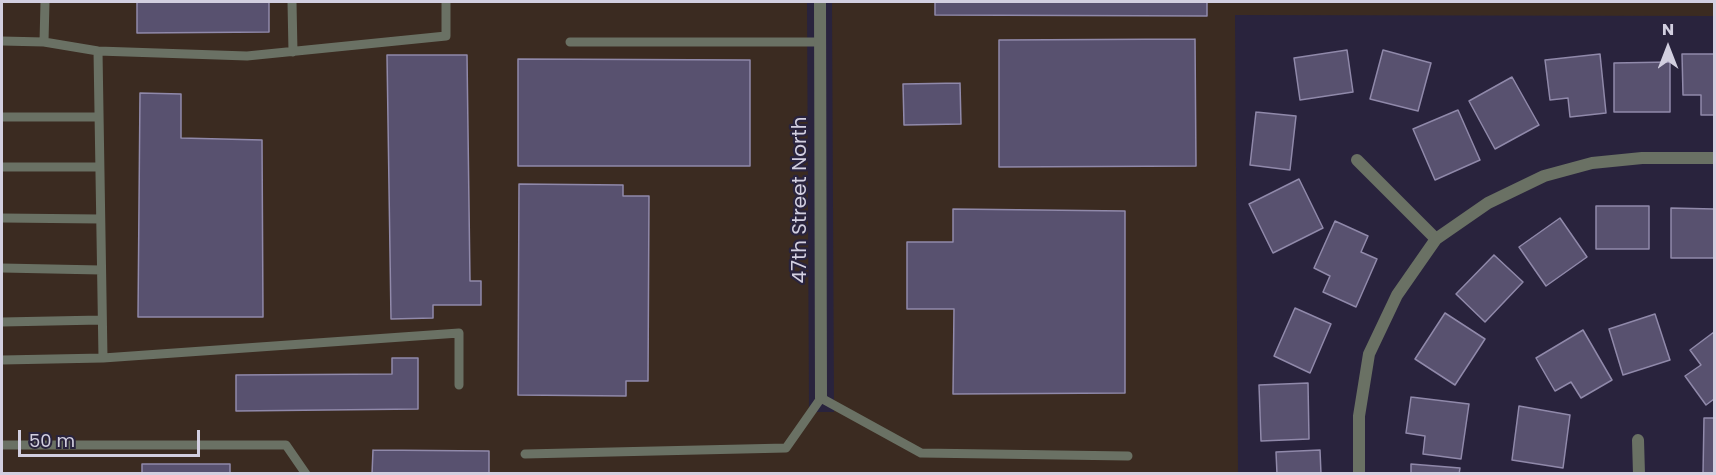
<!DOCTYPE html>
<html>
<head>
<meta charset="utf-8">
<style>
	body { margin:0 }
	#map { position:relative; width:1716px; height:475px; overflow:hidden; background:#29233d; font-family:Poppins,sans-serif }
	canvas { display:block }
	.frame { position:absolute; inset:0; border:3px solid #d2cfe0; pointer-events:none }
	.north { position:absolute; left:1638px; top:18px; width:60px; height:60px; -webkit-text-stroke:4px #29233d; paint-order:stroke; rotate:0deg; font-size:16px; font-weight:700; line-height:24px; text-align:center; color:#d2cfe0 }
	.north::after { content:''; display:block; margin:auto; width:21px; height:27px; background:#d2cfe0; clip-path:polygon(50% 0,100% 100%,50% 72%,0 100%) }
	.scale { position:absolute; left:18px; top:430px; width:182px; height:27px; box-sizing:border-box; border:3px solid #d2cfe0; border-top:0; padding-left:8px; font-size:18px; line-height:21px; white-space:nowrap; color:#d2cfe0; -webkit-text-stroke:4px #29233d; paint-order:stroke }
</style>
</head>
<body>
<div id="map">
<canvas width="1716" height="475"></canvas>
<div class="frame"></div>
<div class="north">N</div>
<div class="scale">50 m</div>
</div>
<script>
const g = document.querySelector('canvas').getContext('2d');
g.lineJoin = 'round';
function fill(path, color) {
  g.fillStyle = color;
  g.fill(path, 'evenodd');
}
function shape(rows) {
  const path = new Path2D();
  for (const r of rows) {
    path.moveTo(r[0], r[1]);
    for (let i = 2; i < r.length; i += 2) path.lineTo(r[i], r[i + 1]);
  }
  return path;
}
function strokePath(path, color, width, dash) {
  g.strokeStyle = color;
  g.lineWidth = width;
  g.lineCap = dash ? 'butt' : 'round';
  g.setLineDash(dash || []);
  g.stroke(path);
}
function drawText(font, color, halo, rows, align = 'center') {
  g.font = font + ' Poppins,sans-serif';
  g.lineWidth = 4.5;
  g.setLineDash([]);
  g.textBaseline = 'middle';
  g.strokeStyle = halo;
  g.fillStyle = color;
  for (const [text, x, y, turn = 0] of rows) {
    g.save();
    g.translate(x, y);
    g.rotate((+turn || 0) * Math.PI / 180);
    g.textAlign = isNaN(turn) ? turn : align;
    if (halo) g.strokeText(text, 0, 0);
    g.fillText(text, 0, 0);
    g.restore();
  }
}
fill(shape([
	[2,2,807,2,809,412,834,412,832,2,1714,2,1714,16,1235,15,1238,473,2,474]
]), '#3b2b21');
const building = shape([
	[137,2,269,2,269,32,137,33,137,2],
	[935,2,1207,2,1207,16,935,15,935,2],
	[1195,39,1196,166,999,167,999,40,1195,39],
	[1347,50,1353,92,1300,100,1294,58,1347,50],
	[1383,50,1431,63,1418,111,1370,99,1383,50],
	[1600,54,1606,113,1570,117,1568,98,1550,100,1545,60,1600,54],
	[1682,54,1714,54,1714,115,1701,115,1701,95,1683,95,1682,54],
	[387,55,467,55,470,281,481,281,481,305,433,305,433,318,391,319,387,55],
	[518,59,750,60,750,166,518,166,518,59],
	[1670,62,1670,112,1614,112,1614,63,1670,62],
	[1512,77,1539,125,1495,149,1469,101,1512,77],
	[960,83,961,124,904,125,903,84,960,83],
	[140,93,181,94,181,138,262,140,263,317,138,317,140,93],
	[1458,110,1480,160,1435,180,1413,129,1458,110],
	[1256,112,1296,116,1290,170,1250,165,1256,112],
	[1299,179,1323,228,1273,253,1249,204,1299,179],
	[519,184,623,185,623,196,649,196,648,381,626,381,626,396,518,395,519,184],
	[1596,206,1649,206,1649,249,1596,249,1596,206],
	[1671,208,1714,209,1714,258,1671,258,1671,208],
	[953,209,1125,211,1125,393,953,394,954,309,907,309,907,242,953,242,953,209],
	[1560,218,1587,257,1546,286,1519,247,1560,218],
	[1335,221,1368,236,1361,252,1377,259,1356,307,1323,292,1330,276,1314,268,1335,221],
	[1494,255,1523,282,1485,322,1456,294,1494,255],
	[1295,308,1331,324,1310,373,1274,356,1295,308],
	[1445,313,1485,339,1455,385,1415,359,1445,313],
	[1655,314,1670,360,1623,375,1609,329,1655,314],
	[1583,330,1612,380,1581,398,1571,382,1555,391,1536,358,1583,330],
	[1714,332,1714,399,1706,405,1685,376,1701,365,1690,350,1714,332],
	[392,358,418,358,418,409,236,411,236,375,392,374,392,358],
	[1308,383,1309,439,1261,441,1259,385,1308,383],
	[1411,397,1469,404,1461,459,1423,454,1425,436,1406,433,1411,397],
	[1519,406,1570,415,1563,468,1512,460,1519,406],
	[1704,418,1714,418,1714,474,1703,474,1704,418],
	[373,450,489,451,489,474,372,474,373,450],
	[1320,450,1321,474,1277,474,1276,452,1320,450],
	[142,464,230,464,230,474,142,474,142,464],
	[1411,464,1460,468,1459,474,1411,474,1411,464]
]);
fill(building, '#58516f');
strokePath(building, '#9089aa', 1.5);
strokePath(shape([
	[292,2,293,52],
	[2,41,44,42,98,51,247,56,446,36,446,2],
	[44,42,45,2],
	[570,42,820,42],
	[2,117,99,117],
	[2,167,99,167],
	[2,218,100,219],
	[2,268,101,270],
	[2,322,101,320],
	[103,358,459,333,459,385],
	[2,360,103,358,98,51],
	[2,445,286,445,306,474],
	[525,454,786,448,821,398,921,453,1128,456]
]), '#6a7164', 9);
strokePath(shape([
	[820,2,821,398],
	[1357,160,1436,239],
	[1638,440,1639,474],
	[1359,474,1359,416,1369,354,1397,295,1436,239,1488,203,1544,176,1592,163,1642,158,1714,158]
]), '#6a7164', 12);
drawText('20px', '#d2cfe0', '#29233d', [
	["47th Street North",801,200,-90]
]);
</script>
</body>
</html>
